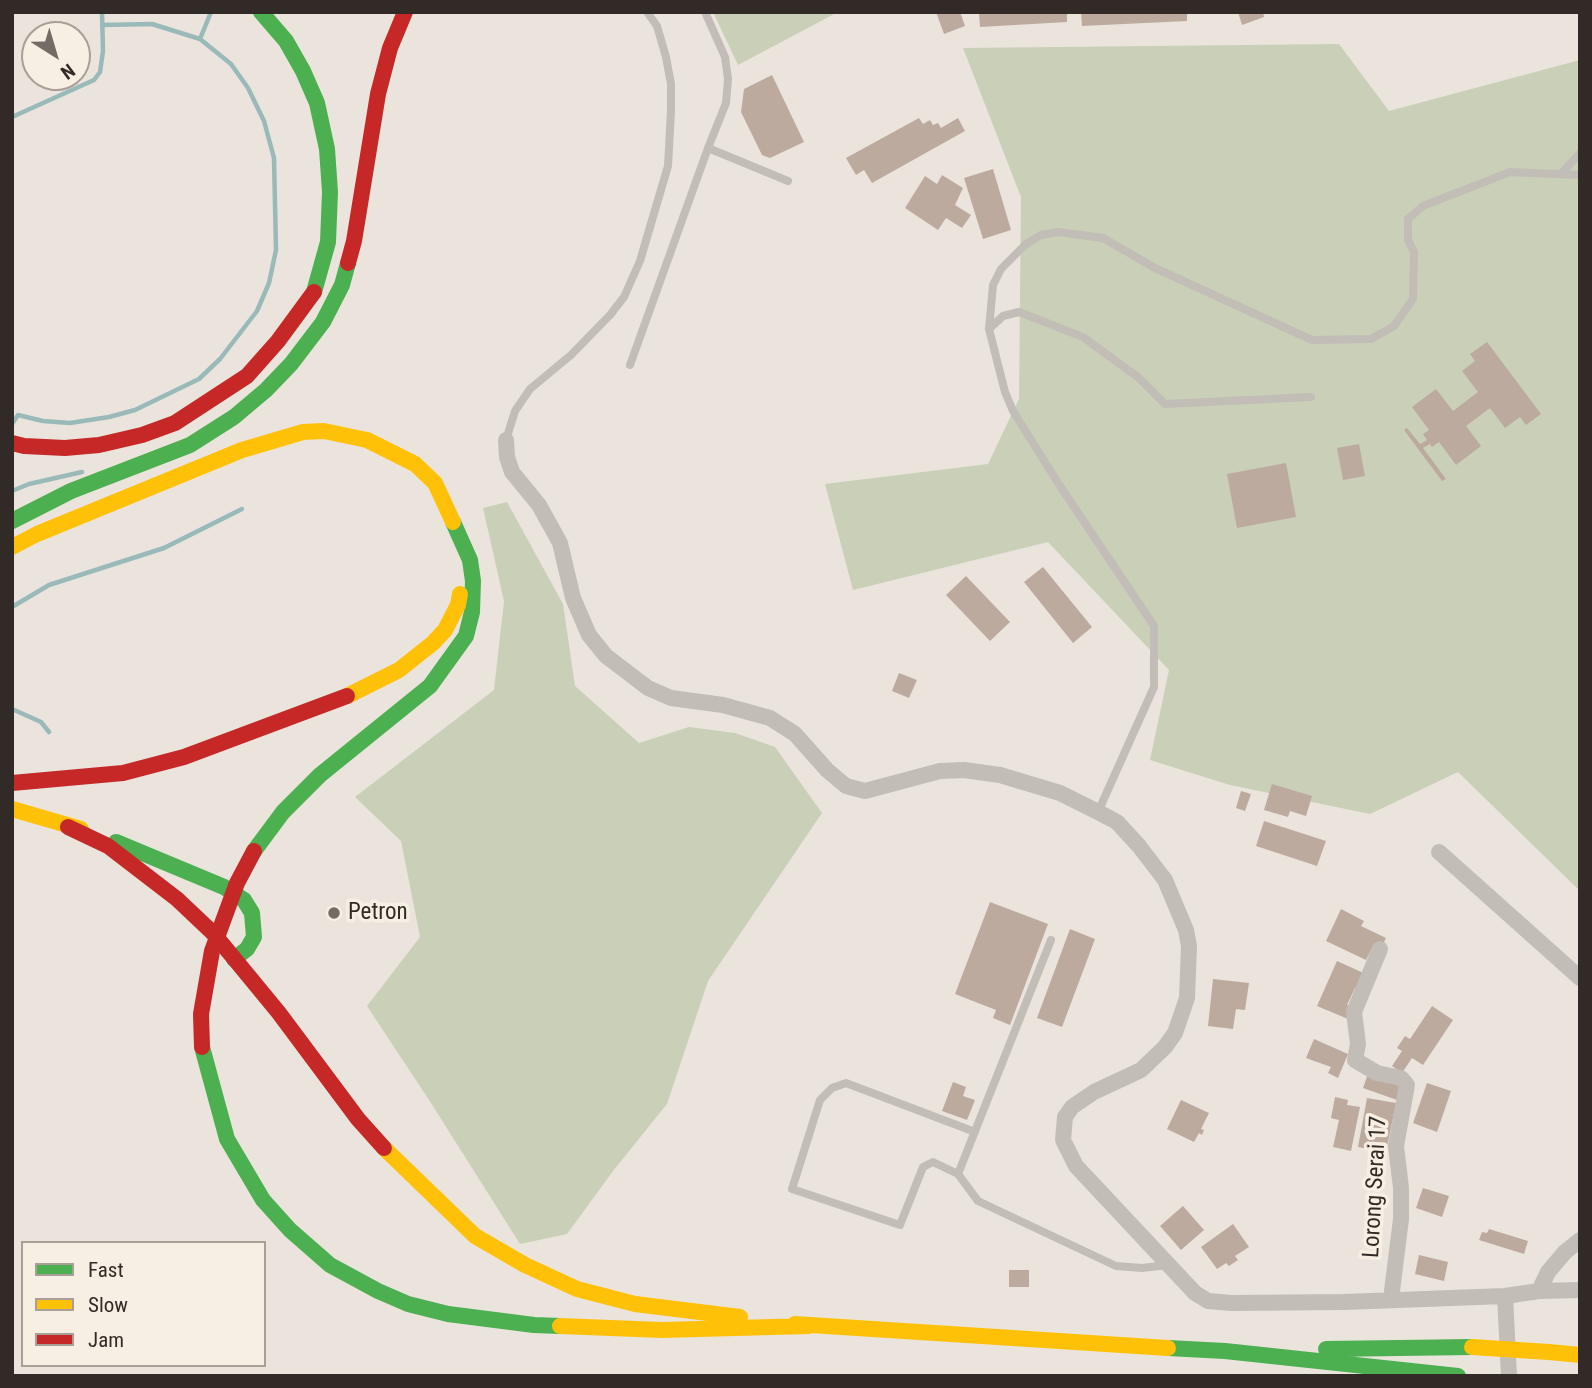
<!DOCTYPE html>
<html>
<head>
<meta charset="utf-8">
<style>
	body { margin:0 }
	#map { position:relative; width:1592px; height:1388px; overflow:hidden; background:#eae4dd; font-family:"Roboto Condensed",sans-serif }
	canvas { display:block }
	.frame { position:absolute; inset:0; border:14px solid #322a26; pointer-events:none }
	.legend { position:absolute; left:21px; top:1241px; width:245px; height:126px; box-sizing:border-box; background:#f7efe3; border:2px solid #a8a097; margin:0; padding:9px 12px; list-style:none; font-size:21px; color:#322a26 }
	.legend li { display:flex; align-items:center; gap:14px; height:35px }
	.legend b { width:35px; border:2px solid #a8a097 }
	.north { position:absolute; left:21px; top:21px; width:70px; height:70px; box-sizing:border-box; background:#f7efe3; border:2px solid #a8a097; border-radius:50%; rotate:143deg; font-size:19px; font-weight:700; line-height:28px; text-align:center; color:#322a26 }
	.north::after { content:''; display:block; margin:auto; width:24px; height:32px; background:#726b66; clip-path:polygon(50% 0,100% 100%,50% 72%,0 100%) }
</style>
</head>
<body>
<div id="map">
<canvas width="1592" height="1388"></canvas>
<div class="frame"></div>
<ul class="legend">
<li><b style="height:9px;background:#4caf50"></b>Fast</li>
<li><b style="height:9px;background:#ffc107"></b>Slow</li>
<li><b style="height:9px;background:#c62828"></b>Jam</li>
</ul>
<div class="north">N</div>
</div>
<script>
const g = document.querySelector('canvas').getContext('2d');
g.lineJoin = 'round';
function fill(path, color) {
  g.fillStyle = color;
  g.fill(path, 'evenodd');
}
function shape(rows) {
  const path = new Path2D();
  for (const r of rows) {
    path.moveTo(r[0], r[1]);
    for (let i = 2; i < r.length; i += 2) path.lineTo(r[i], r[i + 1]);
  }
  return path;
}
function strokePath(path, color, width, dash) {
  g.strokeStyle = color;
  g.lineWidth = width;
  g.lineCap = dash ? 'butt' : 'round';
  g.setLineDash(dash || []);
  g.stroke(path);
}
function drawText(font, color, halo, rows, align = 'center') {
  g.font = font + ' "Roboto Condensed",sans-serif';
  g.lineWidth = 7;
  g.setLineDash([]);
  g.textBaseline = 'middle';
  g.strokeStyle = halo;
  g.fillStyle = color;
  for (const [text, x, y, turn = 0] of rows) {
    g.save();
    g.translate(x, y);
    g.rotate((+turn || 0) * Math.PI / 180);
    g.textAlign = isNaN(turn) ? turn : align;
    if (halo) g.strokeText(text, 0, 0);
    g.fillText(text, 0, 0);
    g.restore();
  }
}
fill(shape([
	[713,12,838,12,738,65],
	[1339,44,1389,111,1580,60,1580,891,1458,772,1370,814,1230,785,1150,760,1169,670,1048,542,853,590,825,484,988,464,1019,399,1021,197,963,48],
	[507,502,563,604,575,686,639,743,689,727,735,733,775,747,822,813,708,981,667,1104,613,1171,567,1234,520,1244,431,1103,367,1006,420,937,401,841,355,797,494,690,504,601,483,508]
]), '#cacfb8');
strokePath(shape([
	[200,39,211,12],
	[12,117,94,80,100,72,103,51,102,12],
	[12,424,18,415,43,421,70,423,109,417,135,410,199,379,220,359,257,311,269,283,276,250,274,158,264,121,248,88,231,64,200,39,152,24,102,25],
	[12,491,29,484,82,472],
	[12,607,49,585,164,548,242,509],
	[12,709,41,722,49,732]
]), '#9ab9b9', 4.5);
fill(shape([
	[936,12,960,12,965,26,944,34],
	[979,12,1067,12,1067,22,980,27],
	[1081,12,1187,12,1187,21,1082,26],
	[1238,12,1263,12,1264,17,1242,25],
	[772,75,804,142,770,158,762,155,741,112,744,89],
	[919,118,923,124,930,120,933,125,938,123,941,128,958,118,965,131,872,183,864,170,856,175,846,158],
	[993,169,1011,230,983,239,964,178],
	[942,175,963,188,955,205,971,215,962,228,946,218,938,230,905,208,925,176,937,184],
	[1487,342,1541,414,1526,425,1520,417,1505,428,1490,408,1466,426,1481,446,1456,465,1439,442,1432,447,1430,444,1423,448,1446,479,1442,481,1404,430,1407,428,1420,444,1427,440,1423,434,1429,430,1412,407,1436,389,1453,411,1478,392,1462,371,1475,361,1470,354],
	[1359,444,1365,476,1343,480,1337,448],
	[1286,463,1296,517,1237,528,1227,474],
	[1043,567,1092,627,1073,643,1024,582],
	[966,576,1010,622,990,641,946,595],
	[899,673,917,680,909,698,892,691],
	[1272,784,1312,796,1306,816,1290,811,1288,817,1264,810],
	[1241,791,1251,794,1245,811,1236,808],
	[1264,821,1326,841,1317,866,1256,846],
	[990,902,1048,924,1010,1025,993,1018,996,1010,955,994],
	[1341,909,1364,921,1361,926,1386,938,1381,948,1374,944,1366,960,1326,941],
	[1070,929,1095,939,1062,1027,1037,1018],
	[1337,961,1368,975,1361,990,1355,988,1347,1005,1354,1007,1348,1019,1317,1006],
	[1213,979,1249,983,1245,1010,1236,1009,1233,1029,1208,1026],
	[1432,1006,1453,1020,1423,1065,1412,1058,1402,1073,1392,1066,1402,1051,1397,1048,1405,1036,1410,1039],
	[1314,1039,1348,1054,1338,1078,1328,1073,1331,1067,1306,1058],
	[1368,1074,1402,1085,1397,1100,1363,1088],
	[953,1082,966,1087,963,1096,975,1100,967,1120,942,1111],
	[1427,1083,1451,1091,1437,1132,1413,1123],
	[1335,1097,1348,1100,1347,1105,1360,1107,1351,1151,1333,1147,1339,1120,1331,1118],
	[1367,1098,1396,1103,1386,1152,1358,1147],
	[1181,1100,1209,1113,1201,1129,1204,1130,1202,1135,1199,1133,1194,1142,1167,1129],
	[1423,1188,1449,1196,1442,1217,1416,1208],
	[1183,1206,1204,1230,1181,1250,1160,1226],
	[1233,1224,1249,1247,1235,1256,1238,1260,1229,1266,1226,1263,1217,1269,1201,1247],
	[1489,1229,1528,1241,1524,1254,1479,1240,1482,1232,1487,1233],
	[1419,1255,1448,1262,1444,1281,1415,1274],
	[1009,1270,1029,1270,1029,1287,1009,1287]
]), '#bcaa9f');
strokePath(shape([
	[705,12,725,57,728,79,726,103,708,148,788,181],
	[1561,174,1580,153],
	[989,329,1003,316,1019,312,1083,337,1139,378,1165,404,1311,397],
	[630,365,708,148],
	[506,440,515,411,530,389,571,355,610,315,624,297,640,261,668,166,671,111,671,84,666,57,657,26,647,12],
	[1098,812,1154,687,1154,626,1060,486,1013,411,1005,392,989,329,993,285,1001,269,1026,244,1041,235,1058,232,1103,238,1155,268,1312,340,1371,339,1394,326,1413,299,1414,252,1408,240,1408,219,1423,206,1510,172,1580,175],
	[1051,940,958,1174,978,1201,1116,1266,1142,1268,1168,1265],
	[958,1174,933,1162,923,1167,900,1225,792,1189,820,1100,832,1088,846,1083,975,1132]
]), '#c2bdb7', 8);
strokePath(shape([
	[506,440,507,457,512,472,539,505,560,543,573,598,589,635,606,656,648,688,671,698,723,705,770,718,795,734,827,770,846,786,865,791,940,771,964,770,1000,775,1060,793,1098,812,1117,822,1139,846,1165,880,1186,930,1189,946,1187,998,1175,1033,1165,1047,1141,1070,1094,1092,1072,1107,1065,1117,1063,1140,1076,1166,1195,1293,1208,1301,1231,1303,1344,1302,1505,1296,1539,1291,1580,1290],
	[1439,852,1580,978],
	[1380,949,1354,1012,1358,1044,1355,1060,1377,1073,1401,1078,1407,1085,1396,1146,1401,1188,1401,1219,1391,1299],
	[1539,1291,1548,1272,1565,1252,1580,1240],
	[1505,1296,1509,1376]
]), '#c2bdb7', 16);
strokePath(shape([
	[261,12,286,41,303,71,317,103,327,149,330,192,328,242,314,292],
	[12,521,71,491,190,445,234,417,266,390,291,364,323,322,342,285,348,263],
	[116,842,224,887,244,900,252,913,254,937,247,949,234,959],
	[254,851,283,812,320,775,430,686,466,636,472,612,473,581,470,560,453,522],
	[202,1047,227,1139,263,1200,290,1230,330,1265,378,1291,408,1304,448,1314,534,1325,560,1326],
	[1168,1348,1225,1351,1458,1376],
	[1326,1349,1472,1347]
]), '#4caf50', 16);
strokePath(shape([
	[12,547,37,534,242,450,303,432,324,431,367,440,415,464,435,483,453,522],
	[347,696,399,670,433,643,445,630,458,605,460,594],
	[12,809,81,829],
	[384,1148,475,1236,525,1265,577,1289,635,1304,740,1317],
	[795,1324,1168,1348],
	[560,1326,662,1330,809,1326],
	[1549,1352,1580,1355]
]), '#ffc107', 16);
strokePath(shape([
	[348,263,354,241,378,94,390,48,405,12],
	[12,443,24,446,65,448,99,445,142,435,175,423,247,376,278,341,314,292],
	[12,783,123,773,184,757,347,696],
	[68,827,108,846,177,899,214,934,279,1013,358,1119,384,1148]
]), '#c62828', 16);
strokePath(shape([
	[1472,1347,1549,1352]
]), '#ffc107', 16);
strokePath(shape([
	[202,1047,201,1014,212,951,237,883,254,851]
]), '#c62828', 16);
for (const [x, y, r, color] of [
	[334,913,7,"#726b66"]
]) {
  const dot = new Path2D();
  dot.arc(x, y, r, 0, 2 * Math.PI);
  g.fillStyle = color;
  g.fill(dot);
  strokePath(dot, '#f7efe3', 2.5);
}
drawText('23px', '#322a26', '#f7efe3', [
	["Petron",348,913]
], 'left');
drawText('23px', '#322a26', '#f7efe3', [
	["Lorong Serai 17",1376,1187,-87]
]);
</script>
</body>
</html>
